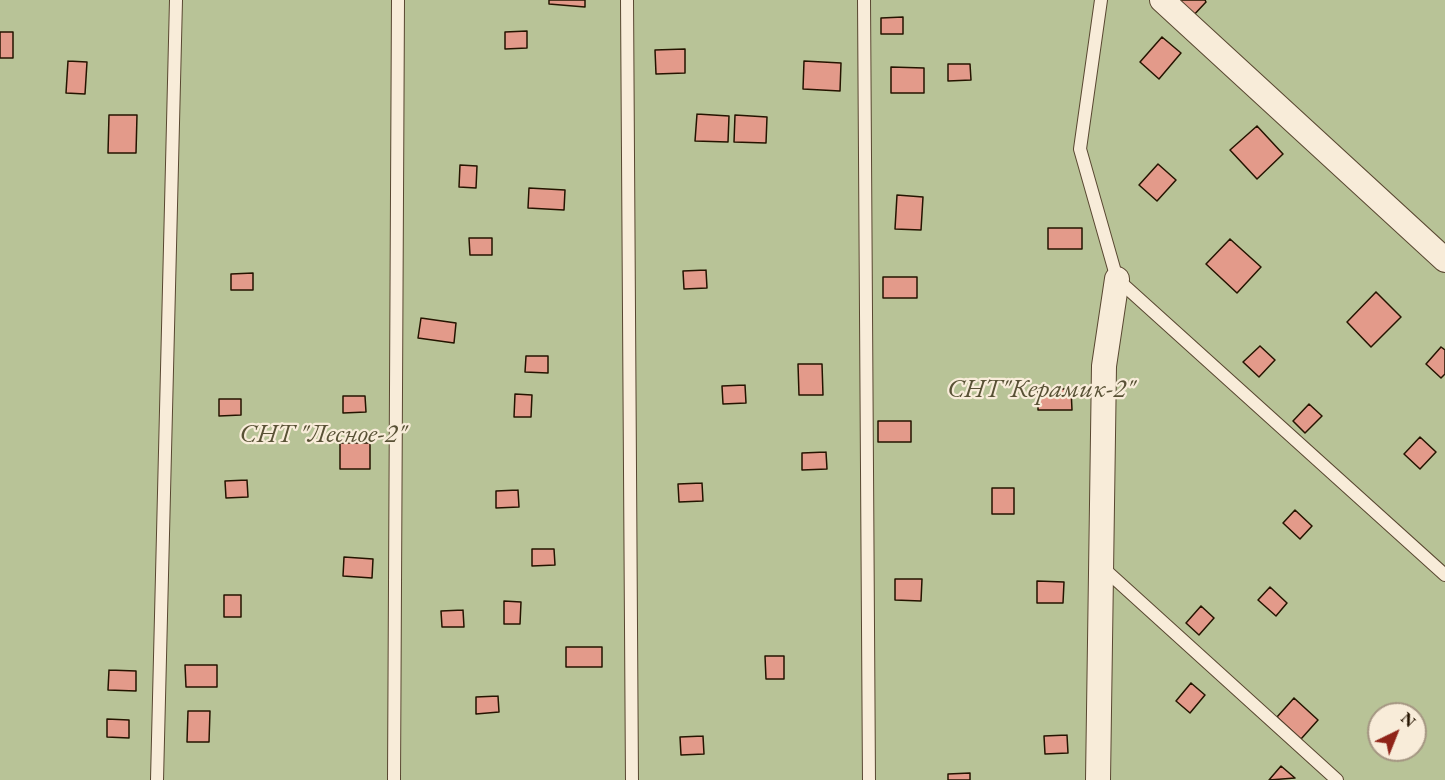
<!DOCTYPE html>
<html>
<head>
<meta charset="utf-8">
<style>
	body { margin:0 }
	#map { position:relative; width:1445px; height:780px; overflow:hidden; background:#f5e1c5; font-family:"EB Garamond",serif }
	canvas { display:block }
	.north { position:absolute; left:1367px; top:702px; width:60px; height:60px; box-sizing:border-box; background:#f8ecd9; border:2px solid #a49682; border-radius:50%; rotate:43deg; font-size:16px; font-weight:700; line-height:24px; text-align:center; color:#251400 }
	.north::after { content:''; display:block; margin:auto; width:21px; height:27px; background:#8f2418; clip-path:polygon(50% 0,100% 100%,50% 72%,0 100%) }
</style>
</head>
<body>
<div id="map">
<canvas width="1445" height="780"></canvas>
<div class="north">N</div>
</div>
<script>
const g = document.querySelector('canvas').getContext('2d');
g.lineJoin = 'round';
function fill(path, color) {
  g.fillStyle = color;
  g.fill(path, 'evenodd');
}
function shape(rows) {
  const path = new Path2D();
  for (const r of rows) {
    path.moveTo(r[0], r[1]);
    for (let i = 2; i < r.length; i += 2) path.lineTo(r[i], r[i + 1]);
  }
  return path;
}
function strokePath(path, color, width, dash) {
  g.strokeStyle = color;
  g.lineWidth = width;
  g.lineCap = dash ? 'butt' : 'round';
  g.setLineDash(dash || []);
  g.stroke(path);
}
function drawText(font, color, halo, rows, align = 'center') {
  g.font = font + ' "EB Garamond",serif';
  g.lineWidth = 4.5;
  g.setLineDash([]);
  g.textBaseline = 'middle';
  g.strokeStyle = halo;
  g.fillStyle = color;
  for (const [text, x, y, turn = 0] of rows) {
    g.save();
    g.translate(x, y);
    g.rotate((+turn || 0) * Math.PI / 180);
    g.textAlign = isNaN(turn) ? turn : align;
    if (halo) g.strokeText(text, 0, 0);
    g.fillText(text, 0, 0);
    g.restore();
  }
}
fill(shape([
	[0,0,1445,0,1445,780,0,780],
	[1379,714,1415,714,1415,750,1379,750]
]), '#b8c397');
const building = shape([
	[549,0,585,0,585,7,549,4,549,0],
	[1179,0,1205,0,1206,2,1191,18,1179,0],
	[903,17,903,34,881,34,881,18,903,17],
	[527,31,527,48,505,49,505,32,527,31],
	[0,32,13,32,13,58,0,58,0,32],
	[1162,37,1181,53,1159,79,1140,62,1162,37],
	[685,49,685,73,656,74,655,50,685,49],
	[68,61,87,62,85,94,66,93,68,61],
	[804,61,841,63,840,91,803,89,804,61],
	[948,64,970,64,971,80,948,81,948,64],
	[891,67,924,68,924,93,891,93,891,67],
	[697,114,729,116,728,142,695,141,697,114],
	[109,115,137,115,136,153,108,153,109,115],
	[735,115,767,117,766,143,734,142,735,115],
	[1257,126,1283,154,1257,179,1230,150,1257,126],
	[1158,164,1176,180,1157,201,1139,185,1158,164],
	[460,165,477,166,476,188,459,187,460,165],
	[529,188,565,190,564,210,528,208,529,188],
	[897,195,923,197,921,230,895,229,897,195],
	[1048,228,1082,228,1082,249,1048,249,1048,228],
	[469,238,492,238,492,255,470,255,469,238],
	[1230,239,1261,267,1237,293,1206,264,1230,239],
	[706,270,707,288,684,289,683,271,706,270],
	[253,273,253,290,231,290,231,274,253,273],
	[883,277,917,277,917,298,883,298,883,277],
	[1376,292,1401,317,1371,347,1347,322,1376,292],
	[421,318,456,323,454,343,418,338,421,318],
	[1260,346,1275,360,1259,377,1243,362,1260,346],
	[1441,347,1445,350,1445,374,1441,378,1426,364,1441,347],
	[526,356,548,356,548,373,525,372,526,356],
	[798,364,822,364,823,395,799,395,798,364],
	[745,385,746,403,723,404,722,386,745,385],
	[1038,389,1071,389,1072,410,1038,410,1038,389],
	[515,394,532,395,531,417,514,417,515,394],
	[343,396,365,396,366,412,343,413,343,396],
	[219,399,241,399,241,415,219,416,219,399],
	[1309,404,1322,416,1305,433,1293,421,1309,404],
	[878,421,911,421,911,442,878,442,878,421],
	[1420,437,1436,452,1420,469,1404,454,1420,437],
	[340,443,370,443,370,469,340,469,340,443],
	[826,452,827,469,802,470,802,453,826,452],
	[247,480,248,497,226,498,225,481,247,480],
	[702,483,703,501,679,502,678,484,702,483],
	[992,488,1014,488,1014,514,992,514,992,488],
	[518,490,519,507,496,508,496,491,518,490],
	[1295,510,1312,526,1300,539,1283,523,1295,510],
	[532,549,554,549,555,565,532,566,532,549],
	[344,557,373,559,372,578,343,576,344,557],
	[895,579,922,579,921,601,895,600,895,579],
	[1037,581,1064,582,1063,603,1037,603,1037,581],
	[1270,587,1287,603,1276,616,1258,600,1270,587],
	[224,595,241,595,241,617,224,617,224,595],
	[504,601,521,602,520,624,504,624,504,601],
	[1201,606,1214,618,1199,635,1186,623,1201,606],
	[463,610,464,627,442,627,441,611,463,610],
	[566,647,602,647,602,667,566,667,566,647],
	[765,656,784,656,784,679,766,679,765,656],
	[185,665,217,665,217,687,186,687,185,665],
	[109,670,136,671,136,691,108,690,109,670],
	[1191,683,1205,695,1190,713,1176,701,1191,683],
	[498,696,499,712,476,714,476,697,498,696],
	[1294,698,1318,720,1301,739,1277,717,1294,698],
	[188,711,210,711,209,742,187,742,188,711],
	[107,719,129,720,129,738,107,737,107,719],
	[1067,735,1068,753,1045,754,1044,736,1067,735],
	[703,736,704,754,681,755,680,737,703,736],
	[1281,766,1295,778,1269,780,1281,766],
	[970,773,970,780,948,780,948,774,970,773]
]);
fill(building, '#e39a8a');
strokePath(building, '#251400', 1.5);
const service = shape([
	[627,0,632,780],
	[864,0,869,780],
	[1101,0,1080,149,1117,279,1445,575],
	[1102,567,1337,780],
	[157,780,176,0],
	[394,780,398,0]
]);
const minor = shape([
	[1162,0,1445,260],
	[1098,780,1104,366,1117,279]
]);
strokePath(service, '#594731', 14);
strokePath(minor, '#594731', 26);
strokePath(service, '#f8ecd9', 12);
strokePath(minor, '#f8ecd9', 24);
drawText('italic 27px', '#585135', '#f8ecd9', [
	["СНТ\"Керамик-2\"",1041,390],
	["СНТ \"Лесное-2\"",323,435]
]);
</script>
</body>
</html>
